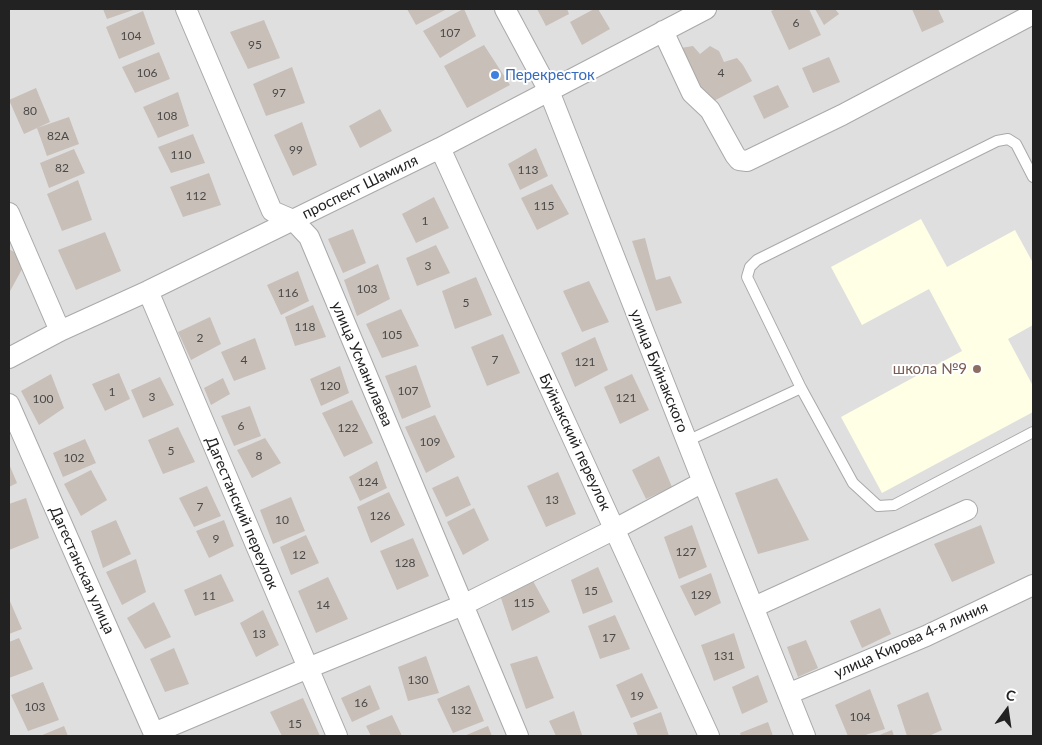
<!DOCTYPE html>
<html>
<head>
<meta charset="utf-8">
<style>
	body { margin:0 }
	#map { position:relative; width:1042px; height:745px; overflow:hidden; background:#f2efe9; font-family:Lato,sans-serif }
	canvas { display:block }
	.frame { position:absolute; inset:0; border:10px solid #222; pointer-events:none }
	.north { position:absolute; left:982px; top:685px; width:50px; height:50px; -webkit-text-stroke:4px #fff; paint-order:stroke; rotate:14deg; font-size:14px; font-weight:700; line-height:20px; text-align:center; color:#222 }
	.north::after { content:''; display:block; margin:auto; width:18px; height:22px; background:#222; clip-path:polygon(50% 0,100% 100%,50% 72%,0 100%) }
</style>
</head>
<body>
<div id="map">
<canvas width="1042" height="745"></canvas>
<div class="frame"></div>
<div class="north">С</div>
</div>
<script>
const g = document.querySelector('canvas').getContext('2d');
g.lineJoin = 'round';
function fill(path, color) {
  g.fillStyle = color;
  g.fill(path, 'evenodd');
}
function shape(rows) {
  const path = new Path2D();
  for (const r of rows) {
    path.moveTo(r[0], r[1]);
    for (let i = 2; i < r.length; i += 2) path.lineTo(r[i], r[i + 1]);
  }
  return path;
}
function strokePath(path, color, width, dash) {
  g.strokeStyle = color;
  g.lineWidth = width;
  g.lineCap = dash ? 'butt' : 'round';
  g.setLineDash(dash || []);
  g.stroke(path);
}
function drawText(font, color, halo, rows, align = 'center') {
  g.font = font + ' Lato,sans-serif';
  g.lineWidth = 4;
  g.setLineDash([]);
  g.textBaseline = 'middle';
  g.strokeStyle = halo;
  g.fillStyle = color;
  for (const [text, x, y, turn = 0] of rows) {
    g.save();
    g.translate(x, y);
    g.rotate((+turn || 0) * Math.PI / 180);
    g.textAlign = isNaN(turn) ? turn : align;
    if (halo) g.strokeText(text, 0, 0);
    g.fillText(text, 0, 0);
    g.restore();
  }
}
fill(shape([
	[9,9,1033,9,1033,736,9,736]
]), '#e0dfdf');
fill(shape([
	[921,219,947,267,1015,230,1033,263,1033,325,1008,339,1033,386,1033,412,882,493,841,417,962,351,929,289,862,325,831,267]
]), '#ffffe5');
fill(shape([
	[103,9,136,9,107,19],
	[407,9,447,9,416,25],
	[463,9,464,9,476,36,440,58,423,31],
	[537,9,567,9,569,14,546,26],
	[594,9,598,9,610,29,582,45,570,22],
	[776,9,809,9,821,35,789,50,771,11],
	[815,9,835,9,839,14,824,25],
	[912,9,938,9,944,22,922,32],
	[143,11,155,44,119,59,106,27],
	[264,20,280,58,248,69,230,32],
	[484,45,510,85,467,108,444,66],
	[693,46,700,54,710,46,719,51,724,62,737,58,743,65,752,81,708,104,681,48],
	[159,52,170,79,135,93,122,67],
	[829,57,840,82,813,93,802,68],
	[292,67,305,103,266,116,253,84],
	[778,85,789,107,764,119,753,96],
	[36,88,50,122,24,134,9,100],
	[178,92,189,126,158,138,143,107],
	[380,109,392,131,360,148,349,126],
	[69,117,79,144,47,156,37,128],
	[302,122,317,165,293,176,274,135],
	[193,134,205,163,171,173,158,147],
	[536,148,548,176,520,190,508,164],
	[74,149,85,173,49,188,40,163],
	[209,173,221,205,183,217,170,187],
	[78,180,92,220,62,231,47,194],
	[552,184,569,214,537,230,521,198],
	[434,197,449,228,416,243,402,214],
	[353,229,366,263,343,273,328,239],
	[105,232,121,271,76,290,58,250],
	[645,238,656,280,670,276,682,303,656,311,632,241],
	[436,245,450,273,417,286,406,258],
	[9,249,27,260,9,293],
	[378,264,390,299,357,316,344,280],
	[298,271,309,301,281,315,267,285],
	[476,277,492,315,455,329,442,291],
	[589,281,609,322,582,332,563,291],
	[313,305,326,337,295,346,285,317],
	[401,309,419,346,382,358,366,324],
	[210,317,221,344,191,360,178,332],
	[503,334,520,373,487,386,471,347],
	[595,337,608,370,575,387,561,353],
	[255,338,266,369,234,381,221,352],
	[416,365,431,407,402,419,385,376],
	[340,366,349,393,321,406,310,379],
	[119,373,130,399,105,411,92,384],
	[51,374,64,408,39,425,21,391],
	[632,374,649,410,620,424,604,387],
	[160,377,174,405,143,418,131,390],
	[223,378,230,394,211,405,204,388],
	[352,400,373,443,344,457,322,413],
	[250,406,261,436,234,446,221,416],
	[435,415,455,457,426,473,405,427],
	[178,427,195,462,163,474,148,440],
	[265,438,281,463,252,478,237,450],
	[85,439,96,463,63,477,53,453],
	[659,456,672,487,646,499,632,470],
	[377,461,387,488,360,501,349,477],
	[9,464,17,483,9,487],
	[91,470,107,500,81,516,64,484],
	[558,472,576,514,546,527,527,486],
	[458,476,471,505,446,517,432,488],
	[777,478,809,540,758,554,735,493],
	[207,486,221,516,194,527,179,498],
	[389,492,405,525,371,543,357,507],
	[291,497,305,531,273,544,260,510],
	[26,498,39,538,9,550,9,504],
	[474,508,489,540,463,555,447,522],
	[116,520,131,554,103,568,91,531],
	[224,520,234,546,209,558,196,531],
	[692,525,707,567,679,579,664,537],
	[981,525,995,563,952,582,934,544],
	[306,535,319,563,291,575,280,547],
	[413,538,429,576,397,590,380,551],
	[136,559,146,592,122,605,106,572],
	[598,567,613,602,583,614,571,580],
	[711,573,721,603,695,616,680,586],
	[221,574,234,601,195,616,184,590],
	[328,577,348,619,316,633,298,591],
	[533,581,550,612,512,631,500,595],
	[9,599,22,629,9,634],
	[154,602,171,637,145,649,127,618],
	[880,608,891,634,862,648,850,621],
	[263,610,279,645,256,657,240,623],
	[615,615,630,649,600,659,588,626],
	[734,633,745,668,714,681,701,645],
	[19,638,33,669,9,678,9,642],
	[806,640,818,668,798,677,787,647],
	[174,648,189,684,165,692,150,659],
	[426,656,439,693,408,701,398,667],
	[537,656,554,698,526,709,510,664],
	[642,673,658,708,631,718,616,685],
	[758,675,768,702,742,714,732,687],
	[43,682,59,720,28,731,11,695],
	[370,685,380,709,352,722,341,698],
	[469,685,484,721,453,733,437,699],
	[870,689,885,729,862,736,848,736,835,705],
	[928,692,942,730,929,736,907,736,897,705],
	[303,698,320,736,282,736,270,712],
	[574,711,582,735,578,736,556,736,549,721],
	[661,712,669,736,638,736,633,723],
	[392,715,402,736,371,736,366,726],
	[768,722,773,736,741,736,740,733],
	[64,726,68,736,40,736],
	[488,726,492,736,464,736],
	[892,730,894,736,877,736]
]), '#c7bfb8');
const lane = shape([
	[1033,177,1016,144,1008,139,997,141,757,260,750,267,747,277,801,388,853,483,878,506,894,505,1033,432],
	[687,441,801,388]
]);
const street = shape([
	[186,9,272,211,293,220,309,237,518,736],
	[505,9,549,91,703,482,805,736],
	[663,31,692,93,710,110,735,155,739,160,747,161,842,115,1033,14],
	[440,148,709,736],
	[9,213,60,331],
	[148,291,337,736],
	[9,358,60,331,148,291,440,148,706,9],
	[9,404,155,736],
	[754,607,967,510],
	[788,694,926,636,1033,585],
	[154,733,308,668,463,605,615,529,703,482]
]);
strokePath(lane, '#a9a9a9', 12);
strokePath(street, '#a9a9a9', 22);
strokePath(lane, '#fff', 10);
strokePath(street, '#fff', 20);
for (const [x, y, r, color] of [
	[495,75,5,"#3f7fe0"],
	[977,369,5,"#8d6e63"]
]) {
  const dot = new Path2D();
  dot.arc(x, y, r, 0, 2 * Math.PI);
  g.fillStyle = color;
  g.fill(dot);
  strokePath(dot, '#fff', 2);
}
drawText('12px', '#4b4948', null, [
	["6",796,23],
	["107",450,33],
	["104",131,36],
	["95",255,45],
	["106",147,73],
	["4",721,73],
	["97",279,93],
	["80",30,111],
	["108",167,116],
	["82А",58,136],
	["99",296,150],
	["110",181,155],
	["82",62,168],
	["113",528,170],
	["112",196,196],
	["115",544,206],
	["1",425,221],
	["3",428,266],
	["103",367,289],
	["116",288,293],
	["5",466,303],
	["118",305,327],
	["105",392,335],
	["2",200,338],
	["4",244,360],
	["7",495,360],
	["121",585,362],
	["120",330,386],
	["107",408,391],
	["1",112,392],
	["3",152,397],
	["121",626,398],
	["100",43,399],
	["6",241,426],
	["122",348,428],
	["109",430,442],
	["5",171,451],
	["8",259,456],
	["102",74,458],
	["124",368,482],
	["13",552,500],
	["7",200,507],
	["126",380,516],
	["10",282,520],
	["9",216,539],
	["127",686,552],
	["12",299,555],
	["128",405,563],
	["15",591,591],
	["129",701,595],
	["11",209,596],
	["115",524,603],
	["14",323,605],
	["13",259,634],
	["17",609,638],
	["131",724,656],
	["130",418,680],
	["19",637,696],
	["16",361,703],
	["103",35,707],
	["132",461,710],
	["104",860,717],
	["15",295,724]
]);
drawText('15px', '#366cbe', '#fff', [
	["Перекресток",505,75]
], 'left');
drawText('15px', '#222', '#fff', [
	["проспект Шамиля",360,187,-26],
	["улица Усманилаева",362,364,67],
	["улица Буйнакского",659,371,68],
	["Буйнакский переулок",575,442,65],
	["Дагестанский переулок",242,513,67],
	["Дагестанская улица",82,570,66],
	["улица Кирова 4-я линия",911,640,-24]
]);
drawText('15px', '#785e54', '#fff', [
	["школа №9",967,369]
], 'right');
</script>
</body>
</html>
